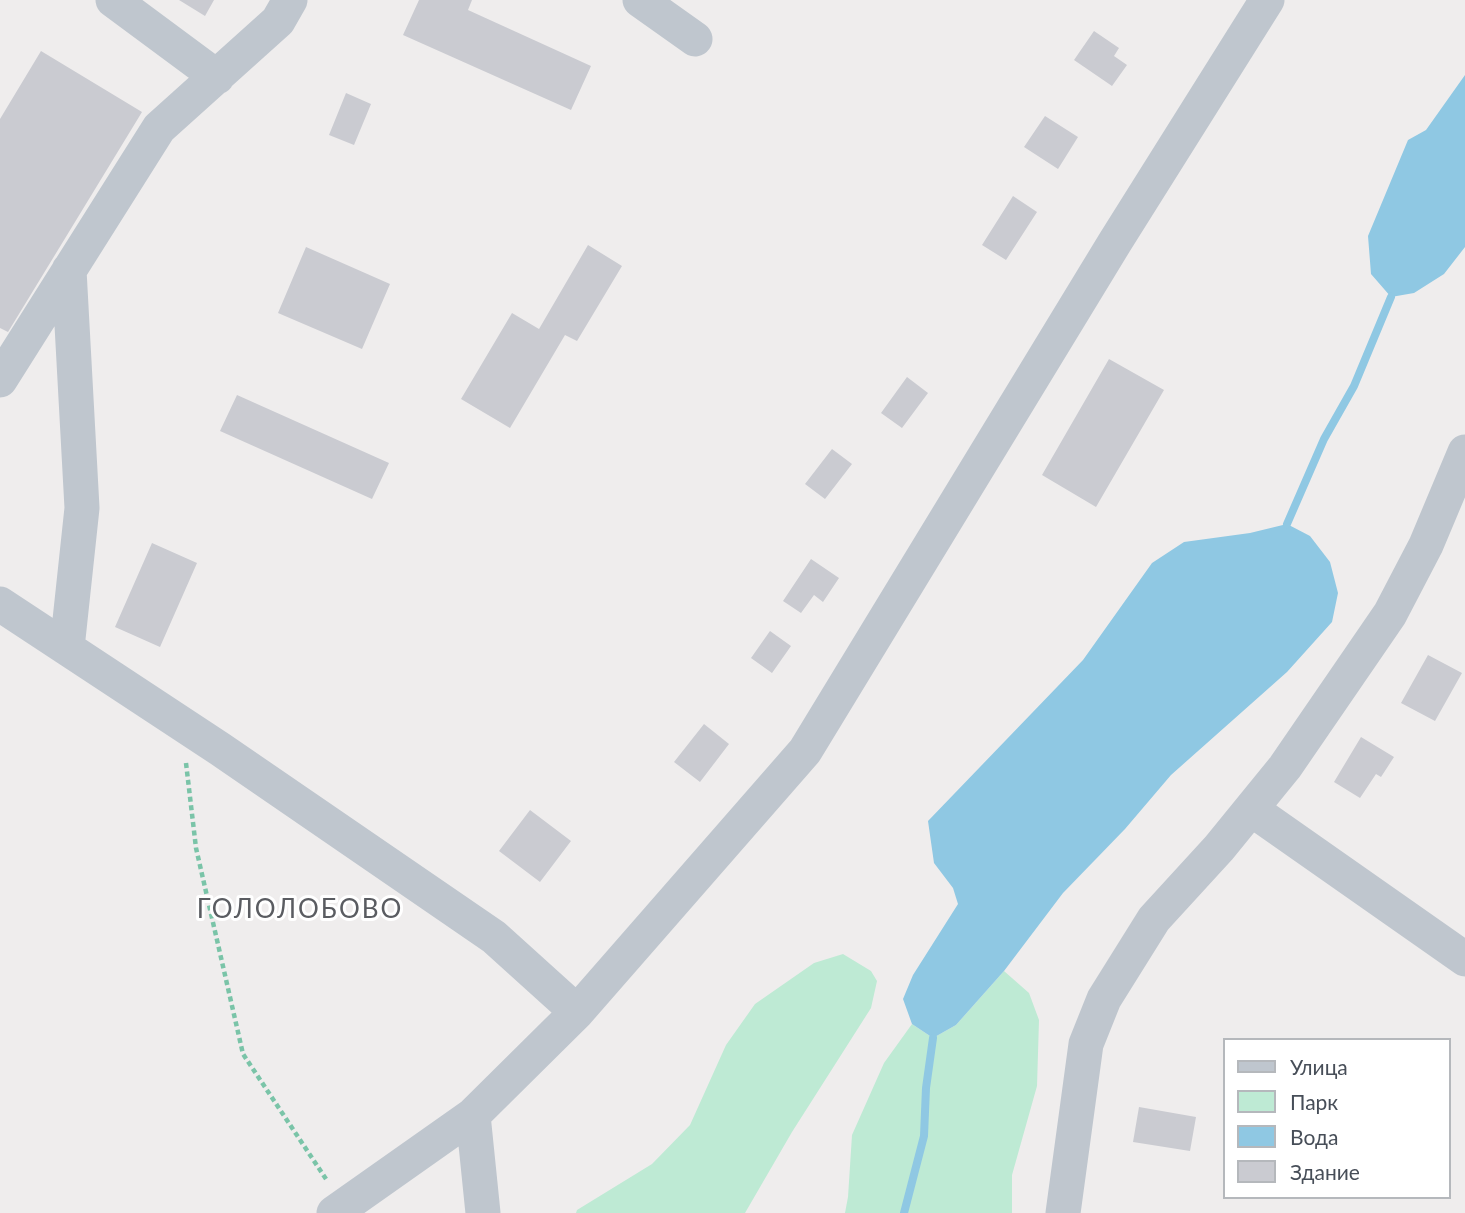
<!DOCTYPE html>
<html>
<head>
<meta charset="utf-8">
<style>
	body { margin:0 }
	#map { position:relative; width:1465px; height:1213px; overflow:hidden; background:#efeded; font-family:Lato,sans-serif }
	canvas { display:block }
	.legend { position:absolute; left:1223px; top:1038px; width:228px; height:161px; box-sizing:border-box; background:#fff; border:2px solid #b5b8bc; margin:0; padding:9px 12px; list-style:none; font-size:21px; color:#474e58 }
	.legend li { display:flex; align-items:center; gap:14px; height:35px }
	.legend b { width:35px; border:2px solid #b5b8bc }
</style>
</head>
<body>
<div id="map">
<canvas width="1465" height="1213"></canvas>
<ul class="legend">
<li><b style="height:9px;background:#bfc6ce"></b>Улица</li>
<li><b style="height:19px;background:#beead4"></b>Парк</li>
<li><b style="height:19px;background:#8fc8e3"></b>Вода</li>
<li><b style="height:19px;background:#cacbd1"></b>Здание</li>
</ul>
</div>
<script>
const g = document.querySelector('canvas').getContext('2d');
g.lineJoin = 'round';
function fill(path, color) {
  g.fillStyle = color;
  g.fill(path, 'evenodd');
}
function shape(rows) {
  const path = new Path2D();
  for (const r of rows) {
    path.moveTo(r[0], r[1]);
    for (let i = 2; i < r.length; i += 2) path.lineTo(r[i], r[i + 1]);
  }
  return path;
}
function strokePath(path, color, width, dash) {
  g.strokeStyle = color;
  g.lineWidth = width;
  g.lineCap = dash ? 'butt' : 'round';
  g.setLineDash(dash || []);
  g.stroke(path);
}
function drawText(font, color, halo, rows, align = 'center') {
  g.font = font + ' Lato,sans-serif';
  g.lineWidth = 6;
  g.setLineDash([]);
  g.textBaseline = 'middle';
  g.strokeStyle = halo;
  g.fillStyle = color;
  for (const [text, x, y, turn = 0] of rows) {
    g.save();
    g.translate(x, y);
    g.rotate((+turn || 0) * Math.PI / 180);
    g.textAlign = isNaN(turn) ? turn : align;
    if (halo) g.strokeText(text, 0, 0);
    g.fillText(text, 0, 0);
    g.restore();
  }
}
fill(shape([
	[843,954,871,971,877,981,871,1008,792,1132,745,1213,576,1213,577,1210,652,1164,690,1125,726,1045,755,1004,814,963],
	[1004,971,1029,993,1039,1020,1037,1086,1012,1175,1012,1213,845,1213,848,1197,852,1135,884,1063,912,1024,933,1038,956,1025]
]), '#beead4');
fill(shape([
	[1465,75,1465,247,1444,274,1414,293,1391,297,1371,274,1368,236,1408,140,1426,130],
	[1287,524,1310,536,1330,562,1338,593,1332,622,1287,672,1171,775,1125,829,1063,893,1004,971,956,1025,933,1038,912,1024,903,999,913,975,958,904,953,888,934,863,928,821,1083,660,1152,563,1184,542,1250,533]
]), '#8fc8e3');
strokePath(shape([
	[1287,524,1324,439,1354,386,1391,297],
	[904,1213,924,1136,926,1088,933,1038]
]), '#8fc8e3', 8);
fill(shape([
	[179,0,214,0,205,16],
	[419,0,472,0,468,10,591,66,571,110,403,35],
	[1094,31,1119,48,1114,56,1127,65,1112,86,1074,60],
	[41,51,142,112,8,332,0,328,0,119],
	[346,93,371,104,354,145,329,135],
	[1045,116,1078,137,1058,169,1024,147],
	[1013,196,1037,212,1006,260,982,245],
	[588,245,622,266,577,341,565,335,510,428,461,399,512,313,539,329],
	[306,247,390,284,362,349,278,313],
	[1109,359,1164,390,1096,507,1042,475],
	[907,377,928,393,902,428,881,413],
	[237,395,389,463,372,499,220,431],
	[832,449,852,464,825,499,805,484],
	[152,543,197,563,160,647,115,627],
	[811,559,839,578,823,602,814,595,801,613,783,601],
	[770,631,791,646,772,673,751,658],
	[1428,655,1462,673,1435,721,1401,703],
	[704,724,729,744,700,782,674,762],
	[1361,737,1394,757,1381,777,1376,774,1360,798,1334,782],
	[530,810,571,841,540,882,499,851],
	[1139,1107,1196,1117,1190,1151,1133,1142]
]), '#cacbd1');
strokePath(shape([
	[186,763,196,848,243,1054,328,1182]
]), '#7ac4a8', 4.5, [5, 3.5]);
strokePath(shape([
	[113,0,217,77],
	[640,0,695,39],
	[0,380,159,128,278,21,290,0],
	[0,604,220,749,494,937,577,1012],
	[67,648,82,508,69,270],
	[1251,809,1465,959],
	[334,1213,473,1115],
	[483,1213,473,1115,577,1012,805,751,1115,242,1267,0],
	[1063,1213,1086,1044,1104,999,1154,919,1219,848,1285,767,1390,614,1426,545,1465,452]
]), '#bfc6ce', 35);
g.letterSpacing = '2px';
drawText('26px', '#5a5c61', '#fff', [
	["ГОЛОЛОБОВО",300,910]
]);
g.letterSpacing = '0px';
</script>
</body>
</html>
